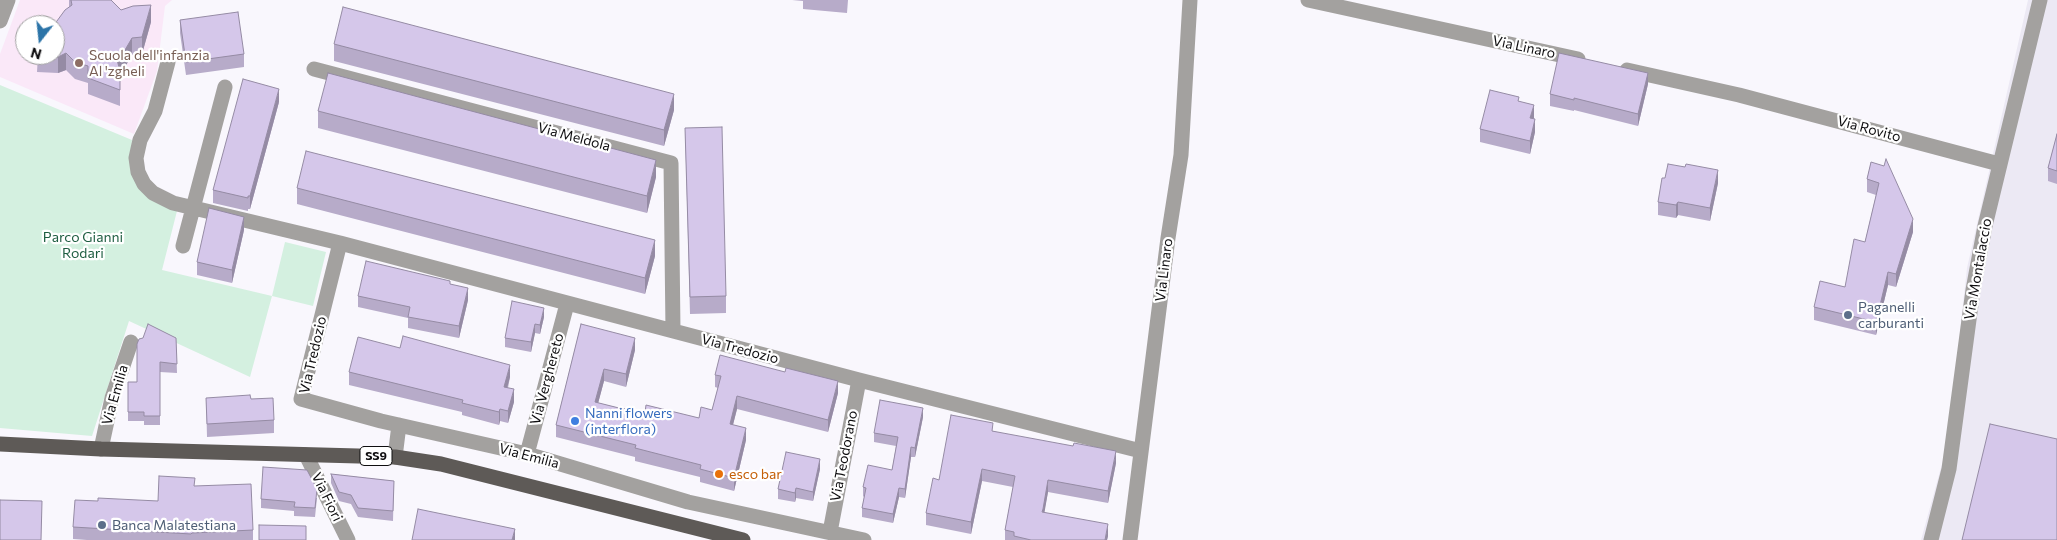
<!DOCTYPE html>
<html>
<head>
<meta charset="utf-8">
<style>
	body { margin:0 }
	#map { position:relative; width:2057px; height:540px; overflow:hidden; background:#f9f7fd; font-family:Commissioner,sans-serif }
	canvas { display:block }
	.north { position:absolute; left:15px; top:15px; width:50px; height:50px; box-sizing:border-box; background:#fff; border:1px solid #9f9f9f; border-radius:50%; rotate:196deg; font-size:14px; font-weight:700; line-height:20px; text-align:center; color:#0f0e10 }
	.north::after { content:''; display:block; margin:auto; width:18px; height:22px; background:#2c74a8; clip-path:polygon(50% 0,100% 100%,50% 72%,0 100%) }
</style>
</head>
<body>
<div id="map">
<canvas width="2057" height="540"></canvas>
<div class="north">N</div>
</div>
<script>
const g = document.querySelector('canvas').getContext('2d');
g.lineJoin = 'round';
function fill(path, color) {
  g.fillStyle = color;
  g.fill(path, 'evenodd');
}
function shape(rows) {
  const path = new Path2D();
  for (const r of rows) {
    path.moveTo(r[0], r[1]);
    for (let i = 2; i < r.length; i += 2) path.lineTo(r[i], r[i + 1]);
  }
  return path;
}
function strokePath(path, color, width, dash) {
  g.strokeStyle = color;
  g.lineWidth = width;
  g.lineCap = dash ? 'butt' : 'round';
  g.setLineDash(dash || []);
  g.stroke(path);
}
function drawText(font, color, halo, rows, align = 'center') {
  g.font = font + ' Commissioner,sans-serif';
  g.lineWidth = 4.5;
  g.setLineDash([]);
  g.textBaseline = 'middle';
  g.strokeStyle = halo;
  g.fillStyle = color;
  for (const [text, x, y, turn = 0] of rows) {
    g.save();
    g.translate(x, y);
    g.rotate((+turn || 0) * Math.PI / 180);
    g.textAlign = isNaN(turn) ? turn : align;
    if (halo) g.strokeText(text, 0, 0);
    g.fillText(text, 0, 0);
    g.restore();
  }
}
fill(shape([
	[2028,0,2057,0,2057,540,1921,540,1948,442,1967,268]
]), '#ece9f4');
fill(shape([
	[20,0,172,0,165,6,157,71,134,134,0,77,0,54],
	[25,25,55,25,55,55,25,55]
]), '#fae8f8');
fill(shape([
	[0,85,132,140,131,154,133,168,177,211,162,270,272,296,285,242,326,252,313,306,272,296,250,377,129,321,92,436,0,428]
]), '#d4f0e0');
strokePath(shape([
	[1308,0,1578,59],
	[0,21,8,0],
	[168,62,155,111,140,140,136,158,138,172,144,184,153,193,173,203,340,243,859,380,1141,451],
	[314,69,671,163,673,331],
	[1627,70,1739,95,1999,164],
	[340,243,301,399,381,421,527,454,688,502,864,540],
	[183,246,225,87],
	[101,449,112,398,131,342],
	[527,454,567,304],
	[306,455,348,540],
	[395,457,399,425],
	[830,532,859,380],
	[1130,540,1168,238,1181,155,1190,0],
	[1931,540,1949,469,1973,290,1985,226,2040,0]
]), '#a3a19f', 15);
strokePath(shape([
	[0,444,101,449,395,457,441,464,743,540]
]), '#5e5a57', 15);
fill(shape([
	[69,0,111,0,121,10,151,22,142,54,132,55,125,67,120,70,120,106,88,94,88,83,75,79,66,70,58,73,37,72,38,55,69,7],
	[792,0,848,0,847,13,803,9,803,1],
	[180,20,244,54,244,67,186,75,180,33],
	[334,44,674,110,664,146,334,61],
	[1648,84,1638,126,1574,110,1574,111,1550,106,1550,94],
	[1519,101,1533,119,1535,132,1530,154,1480,142,1480,129],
	[279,102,250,209,248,209,248,211,213,203,213,190],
	[318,111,656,177,647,213,318,128],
	[685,128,726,296,726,313,690,314],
	[2057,134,2057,184,2048,181,2048,168],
	[1871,162,1913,232,1896,287,1888,285,1876,335,1814,320,1814,307,1845,287,1865,242,1876,195,1867,192,1867,179],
	[1718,183,1710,221,1678,215,1676,218,1658,215,1658,202],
	[297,188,655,256,645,294,297,204],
	[244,230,232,283,197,275,197,262],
	[450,284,468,300,459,338,408,328,408,318,358,307,358,296],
	[544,317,540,334,535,333,531,352,505,347,505,338],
	[581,324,635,350,626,387,604,381,598,403,619,408,645,412,699,418,712,410,718,388,715,387,715,375,838,393,828,432,737,409,733,425,746,440,734,491,700,482,700,477,635,461,635,457,556,437,556,425],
	[176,338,177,373,160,372,160,425,144,425,144,421,128,421,128,382,137,382],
	[349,372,510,377,508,388,514,402,508,423,500,421,499,425,462,415,462,412,349,385],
	[206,398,251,399,274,420,274,433,207,437],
	[923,417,915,457,911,457,905,498,899,497,893,523,862,517,862,508,864,497,863,496,863,487,892,470,896,446,874,442,874,433],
	[993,431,1116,463,1108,503,1048,492,1044,512,1108,536,1107,540,1005,540,1005,530,1013,487,982,481,971,534,926,525,926,513,939,480],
	[820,469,813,501,796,498,795,502,778,499,778,489],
	[331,474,394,481,393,521,358,517,351,504,339,501,331,483],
	[195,486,253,530,253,540,87,540,73,539,73,527,158,501],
	[317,498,315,517,294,516,294,511,261,508,261,499]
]), '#b7abc9');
fill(shape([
	[151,5,151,22,142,54,142,37],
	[132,38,132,55,125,67,116,72,116,56],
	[66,53,66,70,58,73,58,57],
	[1648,73,1648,84,1638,126,1638,114],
	[279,89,279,102,250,209,250,196],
	[674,94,674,110,664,146,664,130],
	[1534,105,1534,118,1530,131,1530,118],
	[1535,119,1535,132,1530,154,1530,141],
	[656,160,656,177,647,213,647,196],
	[1718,170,1718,183,1710,221,1710,208],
	[1678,202,1678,215,1676,218,1676,205],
	[244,217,244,230,232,283,232,270],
	[1913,219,1913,232,1896,287,1896,274],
	[655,240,655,256,645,294,645,278],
	[1888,272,1888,285,1876,335,1876,322],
	[468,288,468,300,459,338,459,326],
	[544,308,544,317,540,334,540,325],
	[535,324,535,333,531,352,531,342],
	[635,338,635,350,626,387,626,374],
	[510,365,510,377,504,399,504,387],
	[604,369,604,381,595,415,595,402],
	[838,381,838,393,828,432,828,420],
	[514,389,514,402,508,423,508,411],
	[737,396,737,409,730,436,730,424],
	[923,408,923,417,915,457,915,448],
	[500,409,500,421,499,425,499,412],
	[746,428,746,440,734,491,734,478],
	[911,447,911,457,905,498,905,489],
	[1116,451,1116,463,1108,503,1108,491],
	[820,459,820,469,813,501,813,492],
	[982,469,982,481,971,534,971,522],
	[1048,480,1048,492,1043,521,1043,509],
	[796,488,796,498,795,502,795,493],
	[899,488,899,497,893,523,893,514],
	[1108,524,1108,536,1107,540,1105,540],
	[515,529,515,540,512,540]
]), '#958ba4');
const building = shape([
	[71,0,111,0,121,10,133,6,151,5,142,37,132,38,125,50,116,56,120,71,120,90,88,78,88,66,75,62,66,53,58,57,37,55,55,55,54,25,65,10,72,5,71,0],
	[343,7,674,94,664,130,334,44,343,7],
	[238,12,244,54,186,62,180,20,238,12],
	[1559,53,1648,73,1638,114,1574,98,1574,100,1550,94,1559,53],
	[328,73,656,160,647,196,318,111,328,73],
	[243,79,279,89,250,196,248,196,248,198,213,190,243,79],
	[1490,90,1519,97,1518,101,1534,105,1530,118,1535,119,1530,141,1480,129,1490,90],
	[722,127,726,296,690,297,685,128,722,127],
	[2057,134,2057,171,2048,168,2057,134],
	[306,151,655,240,645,278,297,188,306,151],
	[1886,159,1913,219,1896,274,1888,272,1876,322,1814,307,1820,281,1845,287,1854,239,1865,242,1879,183,1867,179,1871,162,1884,166,1886,159],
	[1668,164,1685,167,1686,164,1718,170,1710,208,1678,202,1676,205,1658,202,1662,178,1665,178,1668,164],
	[209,208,244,217,232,270,197,262,209,208],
	[366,261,450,281,450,284,468,288,459,326,408,317,410,307,358,296,366,261],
	[512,301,544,308,540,325,535,324,531,342,505,338,512,301],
	[148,324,176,338,177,364,160,362,160,416,144,416,144,412,128,412,128,382,137,382,137,344,139,339,143,338,148,324],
	[581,324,635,338,626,374,604,369,595,402,619,408,645,412,646,405,699,418,701,407,712,410,721,376,715,375,720,355,785,372,786,368,838,381,828,420,737,396,730,424,746,428,734,478,700,469,701,465,635,448,636,445,556,425,581,324],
	[403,336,510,365,504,387,514,389,508,411,500,409,499,412,462,403,463,400,349,372,358,337,400,348,403,336],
	[250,395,251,399,273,398,274,420,207,424,206,398,250,395],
	[880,400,923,408,915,448,911,447,905,489,899,488,893,514,862,508,866,488,863,487,868,465,892,470,898,437,874,433,880,400],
	[951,415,993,423,992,431,1073,446,1074,443,1116,451,1108,491,1048,480,1043,509,1042,512,1108,524,1105,540,1031,540,1014,536,1014,532,1005,530,1015,476,982,469,971,522,926,513,933,478,939,480,951,415],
	[1990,424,2057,439,2057,540,1962,540,1990,424],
	[786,452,820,459,813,492,796,488,795,493,778,489,786,452],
	[263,467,307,470,317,489,315,508,294,507,295,502,261,499,263,467],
	[331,474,394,481,393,511,358,508,351,495,339,492,331,474],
	[159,476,195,478,194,486,251,484,253,530,192,533,191,534,73,527,75,500,98,501,98,498,158,501,159,476],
	[0,500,42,501,41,540,0,540,0,500],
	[418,509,515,529,512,540,412,540,418,509],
	[259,525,306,526,306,540,259,540,259,525]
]);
fill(building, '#d5c7ea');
strokePath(building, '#958ba4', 1);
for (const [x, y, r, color] of [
	[79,63,5,"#8d6e63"],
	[1848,315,5,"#5c6f8a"],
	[575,421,5,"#3f7fe0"],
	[719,474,5,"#e8710a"],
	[102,525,5,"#5c6f8a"]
]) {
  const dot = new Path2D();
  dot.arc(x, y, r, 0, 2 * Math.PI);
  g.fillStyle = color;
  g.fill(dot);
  strokePath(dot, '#fff', 2);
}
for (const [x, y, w] of [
	[376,456,32]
]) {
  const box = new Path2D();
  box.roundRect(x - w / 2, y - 9.5, w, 19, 4);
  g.fillStyle = '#fff';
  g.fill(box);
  strokePath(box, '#0f0e10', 1);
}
drawText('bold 12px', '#0f0e10', null, [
	["SS9",376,456]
]);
drawText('14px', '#0f0e10', '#fff', [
	["Via Linaro",1524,47,12],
	["Via Rovito",1869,129,15],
	["Via Meldola",574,137,15],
	["Via Montalaccio",1978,269,-80],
	["Via Linaro",1164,270,-83],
	["Via Tredozio",740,349,15],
	["Via Tredozio",313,355,-77],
	["Via Verghereto",547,379,-75],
	["Via Emilia",115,395,-74],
	["Via Emilia",529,456,15],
	["Via Teodorano",844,456,-79],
	["Via Fiori",327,497,64]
]);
drawText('14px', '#785e54', '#fff', [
	["Scuola dell'infanzia",89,55],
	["Al 'zgheli",89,71]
], 'left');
drawText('14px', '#1e5d41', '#fff', [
	["Parco Gianni",83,237],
	["Rodari",83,253]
]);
drawText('14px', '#4e5e75', '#fff', [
	["Paganelli",1858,307],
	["carburanti",1858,323],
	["Banca Malatestiana",112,525]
], 'left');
drawText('14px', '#366cbe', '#fff', [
	["Nanni flowers",585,413],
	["(interflora)",585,429]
], 'left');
drawText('14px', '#c56008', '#fff', [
	["esco bar",729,474]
], 'left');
</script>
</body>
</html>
